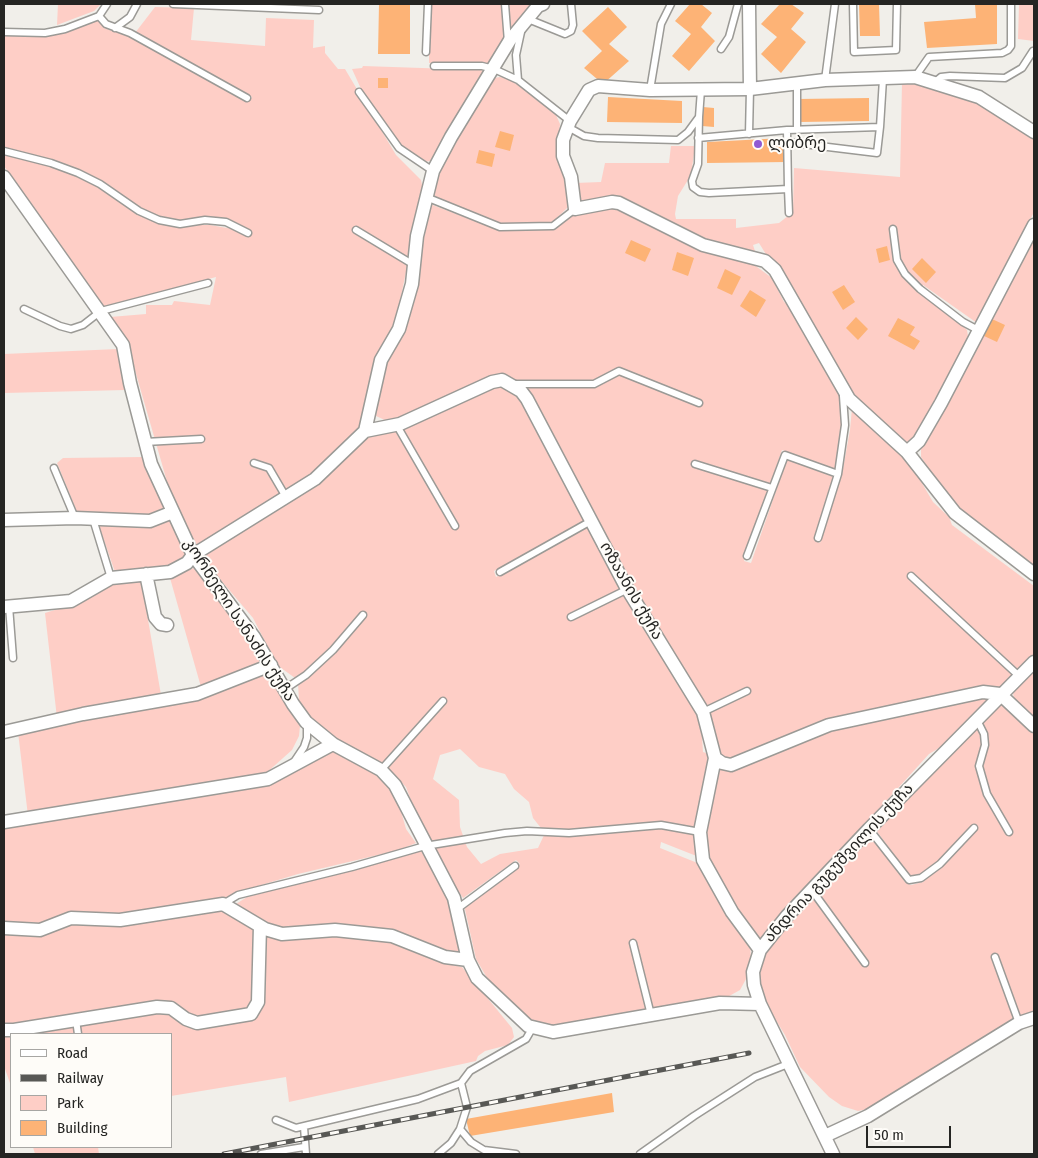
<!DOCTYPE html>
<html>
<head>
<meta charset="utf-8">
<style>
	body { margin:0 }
	#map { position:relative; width:1038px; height:1158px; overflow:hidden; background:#f1efea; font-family:"Fira Sans Condensed",sans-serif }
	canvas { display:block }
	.frame { position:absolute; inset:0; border:5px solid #252523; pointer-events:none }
	.legend { position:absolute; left:10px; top:1033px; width:162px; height:115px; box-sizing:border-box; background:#fefcf8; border:1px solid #a7a6a3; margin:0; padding:6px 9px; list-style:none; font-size:15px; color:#252523 }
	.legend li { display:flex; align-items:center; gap:10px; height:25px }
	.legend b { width:25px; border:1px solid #a7a6a3 }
	.scale { position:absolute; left:866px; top:1126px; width:85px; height:22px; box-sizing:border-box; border:2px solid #252523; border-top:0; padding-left:6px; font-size:15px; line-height:18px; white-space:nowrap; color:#252523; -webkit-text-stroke:4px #fefcf8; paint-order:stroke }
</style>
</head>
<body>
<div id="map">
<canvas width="1038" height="1158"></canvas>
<div class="frame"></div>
<ul class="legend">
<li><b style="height:6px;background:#fff"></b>Road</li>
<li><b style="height:6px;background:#585855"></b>Railway</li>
<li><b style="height:14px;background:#fecec6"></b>Park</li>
<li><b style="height:14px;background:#fdb376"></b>Building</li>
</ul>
<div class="scale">50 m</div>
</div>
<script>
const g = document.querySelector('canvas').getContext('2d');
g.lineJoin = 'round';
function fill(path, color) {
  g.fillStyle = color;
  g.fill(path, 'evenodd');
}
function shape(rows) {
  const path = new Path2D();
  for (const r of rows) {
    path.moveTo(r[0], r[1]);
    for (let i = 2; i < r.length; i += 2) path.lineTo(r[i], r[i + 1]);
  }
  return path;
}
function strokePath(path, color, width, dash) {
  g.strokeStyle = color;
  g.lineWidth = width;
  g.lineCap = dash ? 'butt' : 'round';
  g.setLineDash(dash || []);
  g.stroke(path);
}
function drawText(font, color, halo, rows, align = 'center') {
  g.font = font + ' "Fira Sans Condensed","Noto Sans Georgian",sans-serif';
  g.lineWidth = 4;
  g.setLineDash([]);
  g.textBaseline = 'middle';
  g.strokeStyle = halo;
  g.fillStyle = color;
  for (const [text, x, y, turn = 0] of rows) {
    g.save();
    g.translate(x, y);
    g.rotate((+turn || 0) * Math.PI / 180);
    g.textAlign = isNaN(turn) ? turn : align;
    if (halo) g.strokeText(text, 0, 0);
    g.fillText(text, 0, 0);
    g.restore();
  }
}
fill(shape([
	[58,4,101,4,94,11,57,25],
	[429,4,536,4,490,63,429,63],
	[1019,4,1034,4,1034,41,1018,39],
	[155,7,194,8,191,40,265,46,266,18,314,20,313,48,325,46,325,53,338,69,345,69,396,155,421,180,423,190,395,325,361,431,315,474,287,491,271,465,251,459,249,464,265,468,280,495,196,546,168,485,128,346,110,317,146,314,146,305,172,305,174,301,210,305,216,277,103,307,4,166,4,154,10,153,48,165,99,186,145,218,167,225,210,225,233,229,234,223,219,218,178,221,161,218,145,211,103,182,54,160,4,147,4,35,49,36,67,32,98,20,104,28,131,37,249,102,252,97,135,33],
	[363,66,481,70,488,73,440,152,431,161,421,162,401,146,362,91,352,69,362,68],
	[500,77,510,79,556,115,560,124,557,153,566,172,569,206,552,223,502,225,430,196,436,174,455,135,494,78],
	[902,83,918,83,979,102,1034,138,1034,212,985,310,977,323,923,285,918,292,962,325,967,330,969,343,918,433,908,442,900,440,855,398,759,243,753,245,755,251,753,254,703,241,631,204,580,205,575,183,601,182,605,163,669,163,671,146,695,146,691,175,678,196,675,214,676,219,736,219,736,228,779,223,793,212,794,168,900,177],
	[430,204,501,231,552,229,578,211,615,204,753,264,772,278,784,302,795,310,841,391,842,428,835,469,782,450,744,561,751,563,787,459,791,459,834,477,814,540,820,543,842,474,850,430,852,408,906,456,933,502,949,517,952,525,1034,586,1034,654,1018,670,927,586,923,591,1014,676,1001,687,989,688,890,709,735,762,720,756,511,378,398,420,387,421,376,416,380,377],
	[1034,235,1034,567,957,510,921,457,921,449],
	[118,349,125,390,4,393,4,354],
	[496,384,503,385,520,397,546,444,584,522,494,571,496,577,587,528,701,722,703,752,712,755,699,857,661,842,660,848,700,864,750,943,751,960,746,979,740,990,722,1000,553,1029,537,1025,493,988,476,959,464,905,520,864,516,860,463,898,429,849,406,787,381,762,352,749,321,729,308,715,299,700,298,684,295,678,277,665,253,618,202,558,205,553,373,433],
	[460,749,479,767,505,774,514,789,529,802,533,818,545,833,538,848,500,854,481,864,467,847,460,827,459,800,433,779,440,755],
	[143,457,169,510,151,518,77,512,57,463,63,458],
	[172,520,188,556,164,568,115,572,98,523,154,526],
	[196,567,247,635,262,662,201,687,170,578],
	[141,579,161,695,57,718,45,613,84,601,117,581],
	[1034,671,1034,722,1014,700,1013,692],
	[266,673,270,676,300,726,299,736,292,750,264,775,28,816,18,732],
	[980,694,991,698,949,742,929,754,760,940,754,935,708,862,705,820,717,763,821,730],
	[1002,703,1034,731,1034,1013,1020,1018,994,965,1014,1020,873,1108,858,1111,842,1106,829,1097,800,1067,785,1035,761,996,757,967,763,954,775,936,812,896,851,949,817,893,863,842,868,840,876,843,905,882,911,885,923,882,977,828,973,825,938,861,920,876,911,877,875,829],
	[335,749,374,772,387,784,399,804,406,829,416,843,399,850,298,874,238,892,225,903,120,916,70,911,42,926,4,925,4,825,239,789],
	[421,851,448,894,462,952,457,955,395,934,277,929,236,909,236,904,247,897],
	[221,908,265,935,331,935,389,942,438,962,462,967,512,1028,514,1037,508,1045,485,1051,478,1056,476,1061,289,1102,286,1077,171,1096,171,1034,11,1034,11,1086,4,1066,4,933,76,923],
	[33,1147,98,1147,99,1154,35,1154]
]), '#fecec6');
fill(shape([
	[379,4,410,4,410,54,378,54],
	[690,4,701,4,712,13,701,27,715,41,689,71,672,56,691,34,675,21],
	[780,4,791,4,804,13,791,29,806,42,781,73,761,54,777,37,761,24],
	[859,4,879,4,880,36,860,36],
	[975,4,997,4,997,44,927,48,924,22,976,18],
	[608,7,627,27,609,44,629,61,603,84,584,68,602,51,582,31],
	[378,78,388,78,388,88,378,88],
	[608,97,682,101,682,123,607,122],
	[869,98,869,121,799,122,798,99],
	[703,107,714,108,714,127,702,126],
	[500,131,514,135,510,151,495,147],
	[784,138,787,162,707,163,707,142],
	[479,150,495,154,492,167,476,163],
	[631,240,651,249,645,262,625,253],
	[887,246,890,260,879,263,876,249],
	[677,252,694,258,688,276,672,270],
	[922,258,936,272,926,283,912,269],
	[725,269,741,277,732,295,717,288],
	[844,285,855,302,843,310,832,292],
	[750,290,766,300,756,317,740,306],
	[856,317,868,329,858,340,846,328],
	[898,318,915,327,910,335,920,341,914,350,888,336],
	[992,319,1005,325,997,342,984,336],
	[612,1093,614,1112,470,1136,466,1119]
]), '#fdb376');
const service = shape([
	[107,4,99,16,106,24,130,33,247,98],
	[173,4,319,10],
	[505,4,508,42],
	[853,4,854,52,896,50,897,4],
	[528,19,565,34,571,31,573,25,571,4],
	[115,28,130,17,137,4],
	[4,32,45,33,65,29,99,16],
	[721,49,729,37,738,4],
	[426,52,428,4],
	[434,66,482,66,494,69,518,80,570,121],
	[915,77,929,57,1002,53,1008,50,1011,46,1011,4],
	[518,80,516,55,521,32],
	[825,80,835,4],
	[934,83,941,77,950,76,1005,78,1022,68,1033,51],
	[650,90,661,24,671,4],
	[359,92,399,148,433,171],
	[699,117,698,164,692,181,693,187,700,192,709,193,788,189,787,130,880,127,883,79],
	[568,127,584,136,598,138,678,140,688,132,699,117,701,90],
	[797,130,797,84],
	[749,134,750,89],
	[698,138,787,130],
	[787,142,877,153,880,127],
	[4,151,51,163,78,173,100,184,139,211,159,220,180,224,205,220,226,222,248,233],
	[788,189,789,213],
	[426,197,500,227,553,226,575,209],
	[893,229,897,260,905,274,920,289,963,322,980,331],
	[356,230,414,265],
	[24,309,60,326,71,329,83,325,101,311,208,283],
	[514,384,594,384,619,371,699,403],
	[396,424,455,526],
	[145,442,201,439],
	[254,463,269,468,286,497],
	[695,464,772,488],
	[54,468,75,518],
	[93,519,111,578],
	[818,538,838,474],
	[747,556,785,455,838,474,845,425,843,396],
	[500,572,591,521],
	[911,576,1019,676],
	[9,606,13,658],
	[571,617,628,589],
	[285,689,306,675,333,650,363,615],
	[703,712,747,691],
	[977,720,984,734,985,745,979,766,987,794,1009,832],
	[294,762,304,747,307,738,307,723],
	[381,770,443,701],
	[869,829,909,880,921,878,940,864,974,828],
	[811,889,865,963],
	[223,904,238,895,352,867,425,846,505,833,527,831,569,833,661,825,700,832],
	[457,909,515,866],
	[633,943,651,1015],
	[995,957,1019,1023],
	[76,1020,78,1034],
	[461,1083,470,1071,526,1039,533,1027],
	[276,1120,296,1128,418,1099,461,1083,467,1107,460,1129,451,1143,438,1154],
	[304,1127,306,1154],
	[460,1129,471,1142,484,1150,516,1154],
	[261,1154,304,1147],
	[640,1154,694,1116,755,1077,788,1064]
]);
const minor = shape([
	[749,4,750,89],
	[1034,132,979,97,915,77,825,80,750,89,650,90,598,86,589,90,570,121,563,140,563,156,571,177,575,209,612,202,619,203,703,245,765,261,775,270,849,399,907,452,955,513,1034,574],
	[4,177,123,345,130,383,151,464,193,555,254,637,293,704,306,722,333,744,381,770,395,785,454,898,468,960,477,978,528,1026,553,1032,720,1003,760,1004],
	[365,431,400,424,492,382,502,380,521,391,527,399,625,585,703,712,715,758,700,832,703,860,732,912,760,950],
	[907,452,919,441,941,403,1034,225],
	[4,520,75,518,150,521,173,512],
	[146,574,155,617,161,624,167,625],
	[4,607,71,601,111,578,170,572,187,563,193,555,315,479,365,431,381,360,399,329,412,284,417,236,433,171,451,137,510,40,538,6,543,4],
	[4,732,83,714,197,694,271,665],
	[715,758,722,763,731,765,829,725,983,692,1000,694,1034,726],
	[4,822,268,779,333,744],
	[4,928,40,930,71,918,120,920,223,904,265,929,282,934,335,930,392,936,445,957,468,960],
	[4,1030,14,1030,157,1007,171,1008,186,1019,197,1023,251,1014,258,1002,260,926],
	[825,1136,868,1116,1019,1023,1034,1018],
	[833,1154,760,1004,754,985,753,972,760,950,787,916,869,829,1034,662]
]);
strokePath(service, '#9b9a96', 9);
strokePath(minor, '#9b9a96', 15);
strokePath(service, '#fff', 6);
strokePath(minor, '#fff', 12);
const rail = shape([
	[224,1154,749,1053]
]);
strokePath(rail, '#585855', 5);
strokePath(rail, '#fefcf8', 3, [9]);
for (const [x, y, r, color] of [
	[758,144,5,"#905ad3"]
]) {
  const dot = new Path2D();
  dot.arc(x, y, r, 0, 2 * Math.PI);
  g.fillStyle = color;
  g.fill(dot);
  strokePath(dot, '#fefcf8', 2);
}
drawText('16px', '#252523', '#fefcf8', [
	["ლიბრე",768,144]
], 'left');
drawText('16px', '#252523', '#fefcf8', [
	["ოზაანის ქუჩა",631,591,60],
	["კორნელი სანაძის ქუჩა",239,620,57],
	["ანდრია გუგუშვილის ქუჩა",839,863,-47]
]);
</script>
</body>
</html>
